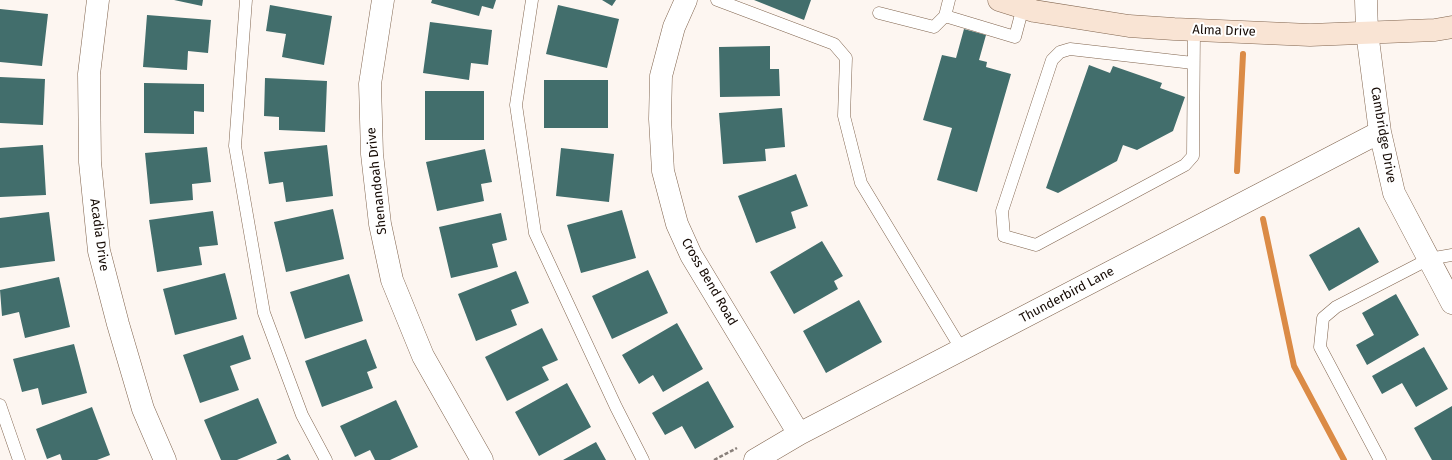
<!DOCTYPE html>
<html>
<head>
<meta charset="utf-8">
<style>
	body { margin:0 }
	canvas { display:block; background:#fdf6f1 }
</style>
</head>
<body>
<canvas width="1452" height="460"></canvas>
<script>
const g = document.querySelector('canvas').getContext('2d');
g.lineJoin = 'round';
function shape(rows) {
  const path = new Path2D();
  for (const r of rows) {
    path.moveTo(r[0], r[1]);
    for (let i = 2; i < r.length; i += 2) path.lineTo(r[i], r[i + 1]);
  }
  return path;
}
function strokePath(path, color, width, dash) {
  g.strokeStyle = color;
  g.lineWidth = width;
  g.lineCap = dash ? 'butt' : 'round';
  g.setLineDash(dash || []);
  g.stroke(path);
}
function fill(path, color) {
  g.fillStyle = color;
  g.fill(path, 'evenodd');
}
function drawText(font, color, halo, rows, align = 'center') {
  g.font = font + ' "Fira Sans",sans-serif';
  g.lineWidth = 4;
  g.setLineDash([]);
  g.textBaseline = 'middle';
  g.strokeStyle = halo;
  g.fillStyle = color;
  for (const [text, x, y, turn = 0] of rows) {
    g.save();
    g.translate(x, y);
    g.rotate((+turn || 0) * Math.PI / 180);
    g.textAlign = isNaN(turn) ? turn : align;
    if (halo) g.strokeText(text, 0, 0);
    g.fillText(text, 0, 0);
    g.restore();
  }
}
strokePath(shape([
	[1237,171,1243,54],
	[1263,219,1294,366,1344,460]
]), '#db8b46', 6);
fill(shape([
	[174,0,203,0,202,6],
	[432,0,496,0,493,9,482,6,479,16,431,3],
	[602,0,616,0,612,6],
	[754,0,811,0,804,20],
	[270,5,332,16,324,65,282,57,286,34,266,31],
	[558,5,619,19,607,68,546,54],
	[0,9,48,14,42,66,0,62],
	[147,15,211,20,208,53,188,51,187,70,143,67],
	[430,22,492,30,488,65,471,63,469,80,423,73],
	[964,29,986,35,979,60,987,62,986,67,1011,74,977,192,937,180,952,128,923,120,942,55,956,58],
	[770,46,770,69,779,69,780,96,720,97,719,47],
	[1089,65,1110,73,1113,66,1162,83,1160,88,1185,97,1173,131,1137,150,1123,145,1117,161,1058,193,1046,188],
	[0,77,45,79,43,125,0,123],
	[265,78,327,81,325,132,279,130,279,117,264,116],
	[544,80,608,80,608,128,544,128],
	[144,83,204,84,204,112,194,111,194,134,144,133],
	[425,91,484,91,484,140,425,140],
	[782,108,785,147,765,149,766,161,723,164,719,113],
	[43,145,46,195,0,197,0,148],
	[327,145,333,196,286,202,283,182,269,184,264,152],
	[207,147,211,182,192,184,193,200,150,204,145,153],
	[561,148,614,154,609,202,556,196],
	[485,149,492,182,481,184,484,201,437,211,426,162],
	[796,174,808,206,791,212,796,228,756,243,738,196],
	[333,209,344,259,286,272,274,222],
	[622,210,636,258,581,273,567,225],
	[213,211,218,245,199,247,202,265,157,272,149,220],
	[49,212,55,261,0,268,0,218],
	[501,213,507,240,492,244,498,267,451,278,439,227],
	[1359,227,1379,262,1329,291,1309,255],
	[822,241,843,276,834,281,838,289,794,314,770,272],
	[648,270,668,313,612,339,592,296],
	[516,271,529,303,511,310,517,325,476,341,458,294],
	[225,273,237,319,175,335,163,289],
	[349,274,363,321,305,339,290,292],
	[59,277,70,327,25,338,19,312,2,316,0,290],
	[1396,294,1419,335,1367,365,1356,345,1374,335,1362,313],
	[859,300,882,342,826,373,803,331],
	[677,323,703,369,663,392,653,375,639,384,622,355],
	[542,328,558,360,542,367,549,380,507,401,485,357],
	[243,335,251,359,230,366,239,390,200,403,183,355],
	[366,339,377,368,367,372,373,388,322,407,305,361],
	[74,344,87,393,42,405,38,388,22,392,13,359],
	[1424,347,1448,389,1416,407,1402,383,1382,394,1372,376],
	[708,381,734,427,695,449,682,426,665,435,652,413],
	[567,383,591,427,539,456,515,412],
	[258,398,277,443,237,460,221,460,204,420],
	[396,400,418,447,390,460,375,460,370,450,355,457,340,426],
	[1452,406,1452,460,1432,460,1414,428],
	[92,407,110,455,97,460,62,460,60,454,47,459,36,429],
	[596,442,606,460,563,460],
	[288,454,291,460,276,460]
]), '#426e6c');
const lane = shape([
	[246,0,235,146,264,313,302,415,326,460],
	[532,0,516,105,535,233,616,407,643,460],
	[717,0,834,44,846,58,844,116,861,183,962,350],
	[879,13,934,27,945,16,949,0],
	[945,16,1015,37,1023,7],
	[1193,63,1070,49,1060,52,1052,60,1002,211,1004,236,1036,245,1185,165,1193,156,1194,30],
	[0,405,19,460],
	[1380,460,1320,347,1323,318,1336,307,1429,259,1452,255]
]);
const street = shape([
	[98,0,89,74,90,162,99,251,118,324,143,409,165,460],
	[383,0,370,84,372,154,380,224,392,280,423,356,482,460],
	[686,0,674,27,661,76,660,119,663,171,677,224,691,255,799,434],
	[1366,0,1367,32,1380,132,1394,193,1452,303],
	[755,460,799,434,1380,132]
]);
const secondary = shape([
	[999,0,1034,11,1129,26,1174,29,1310,35,1435,30,1452,27]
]);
strokePath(lane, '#81654f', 13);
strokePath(street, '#81654f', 23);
strokePath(secondary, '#81654f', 23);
strokePath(shape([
	[714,460,737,448]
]), '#89807b', 2.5, [4, 2]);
strokePath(lane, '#fff', 12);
strokePath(street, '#fff', 22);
strokePath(secondary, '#f9e4d4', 22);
drawText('13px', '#150a04', '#fff', [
	["Alma Drive",1224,31,2],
	["Cambridge Drive",1383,135,80],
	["Shenandoah Drive",377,181,-96],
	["Acadia Drive",99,235,82],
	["Cross Bend Road",709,282,60],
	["Thunderbird Lane",1067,295,-28]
]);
</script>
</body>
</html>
